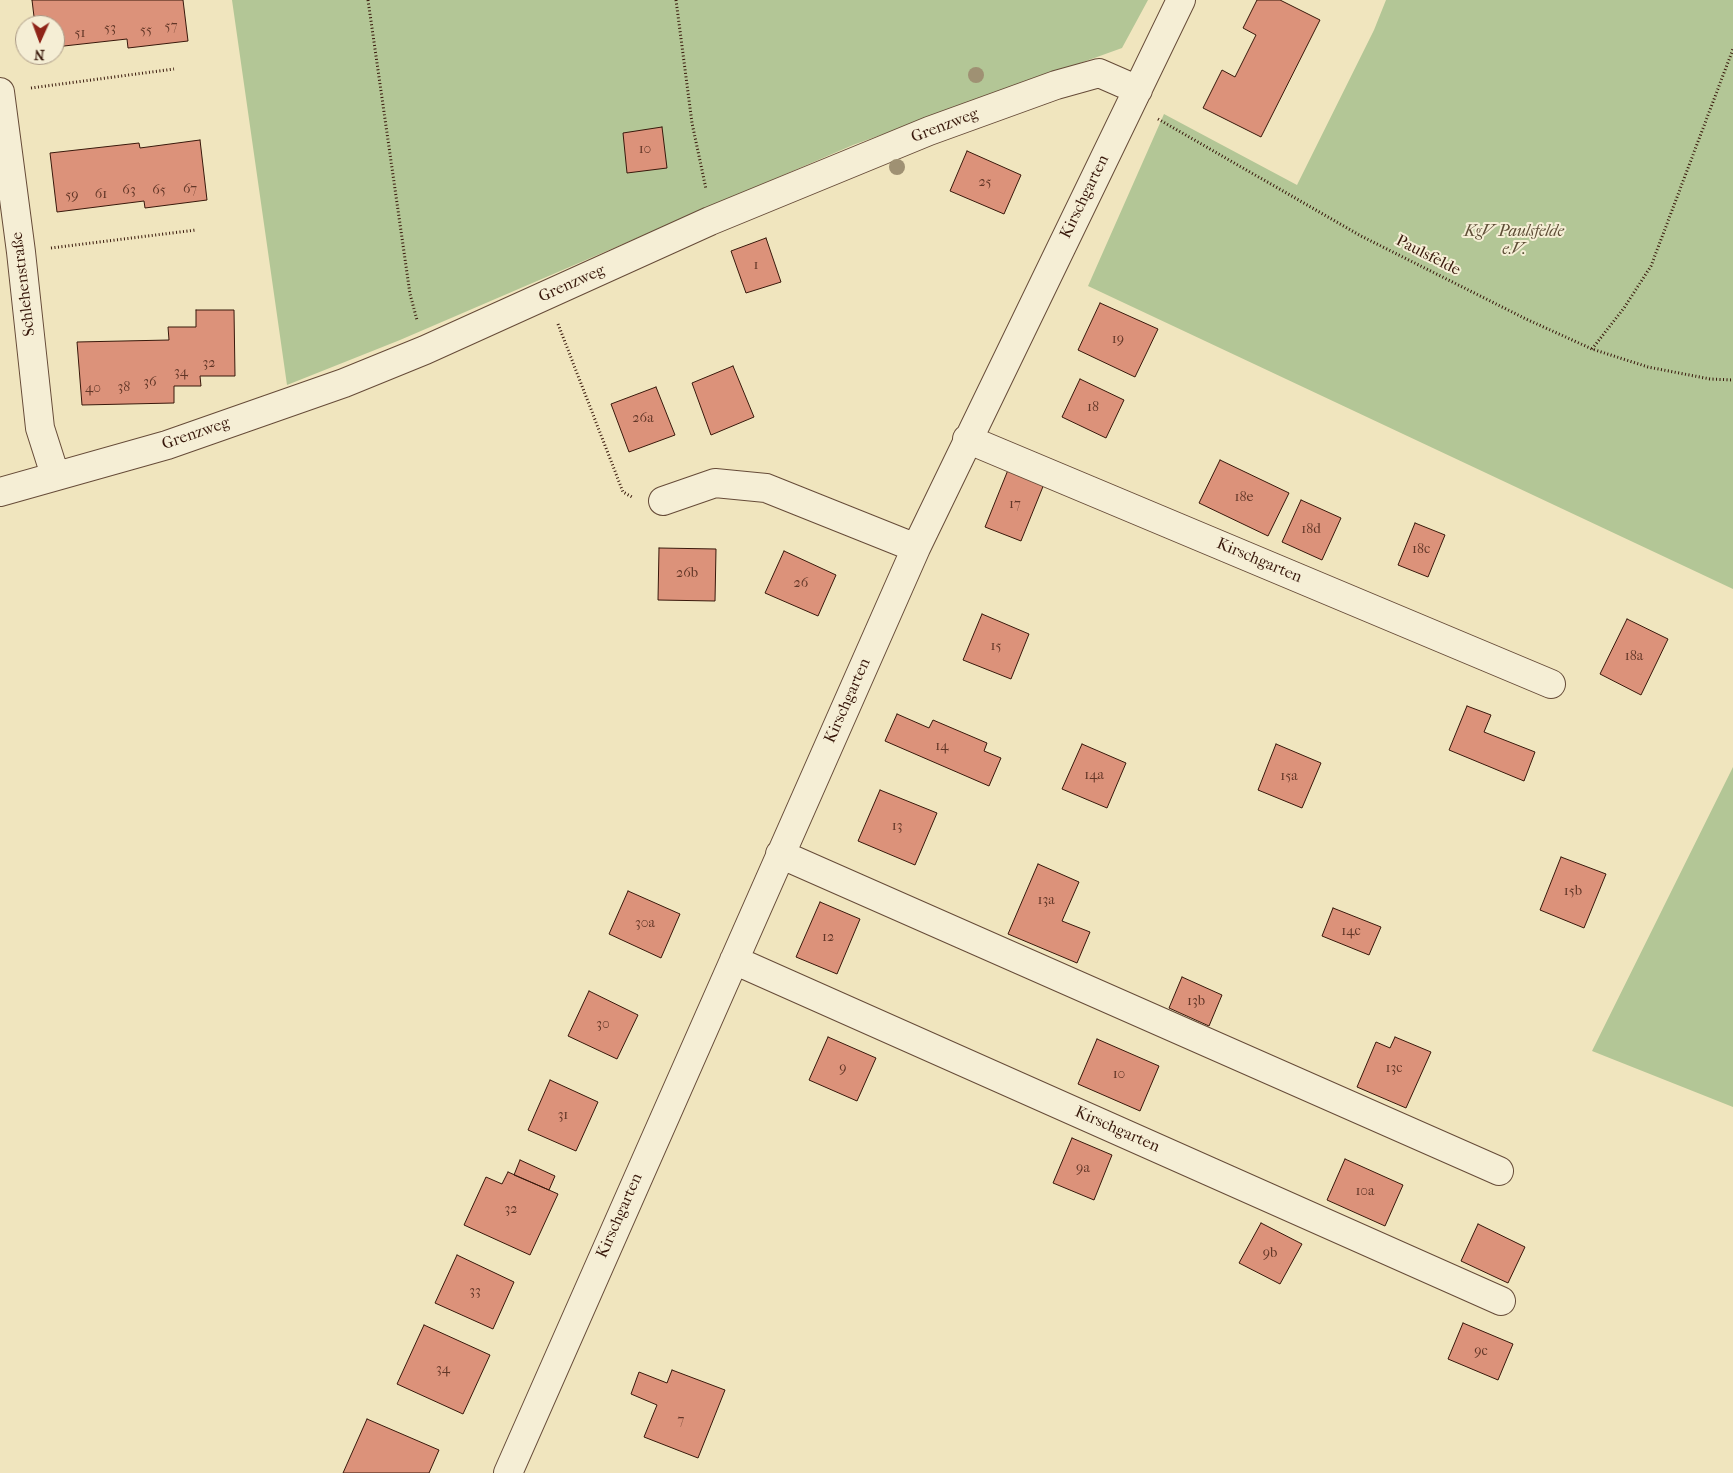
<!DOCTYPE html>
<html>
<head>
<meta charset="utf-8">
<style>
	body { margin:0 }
	#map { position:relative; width:1733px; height:1473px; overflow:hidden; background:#f0e5be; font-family:"IM FELL French Canon",serif }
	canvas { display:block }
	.north { position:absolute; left:15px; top:15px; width:50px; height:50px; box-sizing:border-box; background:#f5eed5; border:1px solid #a99884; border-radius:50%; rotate:182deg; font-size:14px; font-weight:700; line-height:20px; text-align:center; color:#38180b }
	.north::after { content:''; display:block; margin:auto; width:18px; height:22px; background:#8f2418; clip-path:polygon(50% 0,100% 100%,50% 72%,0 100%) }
</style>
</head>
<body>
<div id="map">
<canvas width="1733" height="1473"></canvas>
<div class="north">N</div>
</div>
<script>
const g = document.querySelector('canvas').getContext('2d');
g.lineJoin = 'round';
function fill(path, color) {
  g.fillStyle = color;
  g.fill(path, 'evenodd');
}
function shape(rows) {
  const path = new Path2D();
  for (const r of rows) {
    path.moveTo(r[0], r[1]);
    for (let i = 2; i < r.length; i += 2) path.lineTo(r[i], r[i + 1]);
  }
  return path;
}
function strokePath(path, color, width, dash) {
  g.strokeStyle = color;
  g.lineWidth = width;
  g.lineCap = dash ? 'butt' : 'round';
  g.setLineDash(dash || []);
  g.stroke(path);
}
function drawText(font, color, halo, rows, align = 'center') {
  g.font = font + ' "IM FELL French Canon",serif';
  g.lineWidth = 4;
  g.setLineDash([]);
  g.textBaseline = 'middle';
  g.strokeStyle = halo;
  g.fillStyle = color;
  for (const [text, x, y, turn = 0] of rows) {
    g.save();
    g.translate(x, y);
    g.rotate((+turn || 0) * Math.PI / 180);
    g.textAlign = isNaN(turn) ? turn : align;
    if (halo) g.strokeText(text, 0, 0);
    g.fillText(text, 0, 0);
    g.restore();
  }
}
fill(shape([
	[232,0,1148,0,1122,48,853,145,400,340,287,385],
	[1386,0,1733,0,1733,589,1088,286,1164,114,1297,185,1374,30],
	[1733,767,1733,1107,1592,1051]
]), '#b3c696');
const building = shape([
	[32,0,183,0,188,41,128,48,127,39,55,47,55,25,35,25,32,0],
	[1257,0,1280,0,1320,20,1261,137,1203,108,1222,70,1235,77,1256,35,1243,28,1257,0],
	[662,127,667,168,627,173,623,133,662,127],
	[200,140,207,200,145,208,144,201,57,212,50,153,139,143,140,148,200,140],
	[967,151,1021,175,1004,214,950,191,967,151],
	[766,238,781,282,746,293,731,251,766,238],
	[1100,303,1158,329,1135,377,1078,350,1100,303],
	[196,310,234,310,235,376,200,376,201,386,174,386,174,403,82,405,77,342,169,340,168,327,196,327,196,310],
	[733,366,754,417,711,435,692,383,733,366],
	[1080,379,1124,400,1106,438,1062,417,1080,379],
	[656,387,675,435,629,452,611,404,656,387],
	[1220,460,1289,493,1268,536,1199,503,1220,460],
	[1008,470,1044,484,1021,541,985,527,1008,470],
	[1301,500,1341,518,1322,560,1282,542,1301,500],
	[1415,523,1445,535,1428,577,1398,565,1415,523],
	[659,548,716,549,715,601,658,600,659,548],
	[784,551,836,575,818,616,765,593,784,551],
	[982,614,1029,634,1011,679,963,660,982,614],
	[1627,619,1668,639,1641,695,1600,674,1627,619],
	[1467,706,1491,715,1484,732,1535,752,1524,781,1449,750,1467,706],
	[897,714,929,728,933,720,987,743,984,751,1001,758,989,786,885,741,897,714],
	[1082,744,1126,763,1107,808,1062,789,1082,744],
	[1276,744,1321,763,1302,808,1258,790,1276,744],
	[880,790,937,813,915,865,858,841,880,790],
	[1561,857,1606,874,1584,928,1540,910,1561,857],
	[1038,864,1079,882,1062,921,1090,932,1077,963,1008,934,1038,864],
	[628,891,680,914,661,958,609,934,628,891],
	[820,902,860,919,837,974,796,957,820,902],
	[1333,908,1381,927,1369,955,1322,936,1333,908],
	[1182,977,1222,995,1209,1026,1169,1008,1182,977],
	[589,991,638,1015,617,1059,568,1036,589,991],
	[828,1037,876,1058,857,1101,809,1080,828,1037],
	[1395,1037,1431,1052,1406,1108,1357,1087,1376,1042,1390,1048,1395,1037],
	[1097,1039,1159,1066,1140,1111,1078,1084,1097,1039],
	[550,1080,598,1102,576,1151,528,1130,550,1080],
	[1072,1138,1112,1155,1094,1200,1053,1183,1072,1138],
	[1345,1159,1403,1185,1385,1226,1327,1200,1345,1159],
	[520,1160,555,1176,549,1190,514,1175,520,1160],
	[508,1172,558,1194,530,1255,464,1225,486,1177,502,1184,508,1172],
	[1261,1223,1302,1244,1280,1284,1239,1263,1261,1223],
	[1478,1224,1525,1247,1508,1283,1461,1261,1478,1224],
	[457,1255,514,1282,493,1329,435,1303,457,1255],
	[1463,1323,1513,1344,1498,1380,1448,1359,1463,1323],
	[424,1325,490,1355,463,1414,397,1384,424,1325],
	[672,1370,725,1390,698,1458,644,1437,657,1405,631,1394,639,1372,667,1383,672,1370],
	[367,1419,439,1450,429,1473,343,1473,367,1419]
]);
fill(building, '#dc927a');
strokePath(building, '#38180b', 1);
const minor = shape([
	[0,92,21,252,40,428,55,475],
	[967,439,1551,684],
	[0,492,167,445,344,383,425,350,710,221,929,131,1056,85,1099,73,1138,90],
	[663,501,715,483,766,488,916,548],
	[780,854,1499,1171],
	[734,960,1501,1301],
	[508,1473,916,548,1181,0]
]);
strokePath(minor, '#664b38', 30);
strokePath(shape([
	[368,0,410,294,417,320],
	[676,0,692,123,706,189],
	[31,88,174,69],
	[1158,119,1361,236,1526,319,1592,349,1648,367,1710,379,1733,380],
	[51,248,196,230],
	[558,324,623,492,632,497],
	[1592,349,1624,308,1651,266,1733,49]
]), '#38180b', 3, [1, 2.5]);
strokePath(minor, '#f5eed5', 28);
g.fillStyle = '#9f9173';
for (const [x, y] of [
	[976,75],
	[897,167]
]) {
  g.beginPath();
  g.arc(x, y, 8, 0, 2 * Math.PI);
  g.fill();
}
drawText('14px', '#613627', null, [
	["57",171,27],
	["53",110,29],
	["55",146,31],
	["51",80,34],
	["10",645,150],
	["25",985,183],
	["67",190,190],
	["63",129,191],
	["65",159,191],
	["61",101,195],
	["59",72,196],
	["1",756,266],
	["19",1118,340],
	["32",209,364],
	["34",181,373],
	["36",150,383],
	["38",124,388],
	["40",93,389],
	["18",1093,408],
	["26a",643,419],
	["18e",1244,498],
	["17",1015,505],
	["18d",1311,530],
	["18c",1421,550],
	["26b",687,574],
	["26",801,584],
	["15",996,647],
	["18a",1634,657],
	["14",942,747],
	["14a",1094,776],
	["15a",1289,777],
	["13",897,827],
	["15b",1573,892],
	["13a",1046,901],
	["30a",645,924],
	["14c",1351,932],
	["12",828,938],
	["13b",1196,1002],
	["30",603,1025],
	["9",843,1069],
	["13c",1394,1069],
	["10",1119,1075],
	["31",563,1116],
	["9a",1083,1169],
	["10a",1365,1192],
	["32",511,1210],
	["9b",1270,1254],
	["33",475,1292],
	["9c",1481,1352],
	["34",443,1370],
	["7",681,1421]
]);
drawText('16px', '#38180b', '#f5eed5', [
	["Grenzweg",945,126,-21],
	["Kirschgarten",1085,197,-64],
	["Paulsfelde",1428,256,27],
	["Schlehenstraße",24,284,-97],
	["Grenzweg",572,284,-24],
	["Grenzweg",196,434,-19],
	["Kirschgarten",1259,561,23],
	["Kirschgarten",848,701,-66],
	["Kirschgarten",1117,1130,24],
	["Kirschgarten",620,1216,-66]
]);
drawText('italic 16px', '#5d4c35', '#f5eed5', [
	["KgV Paulsfelde",1514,232],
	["e.V.",1514,250]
]);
</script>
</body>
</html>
